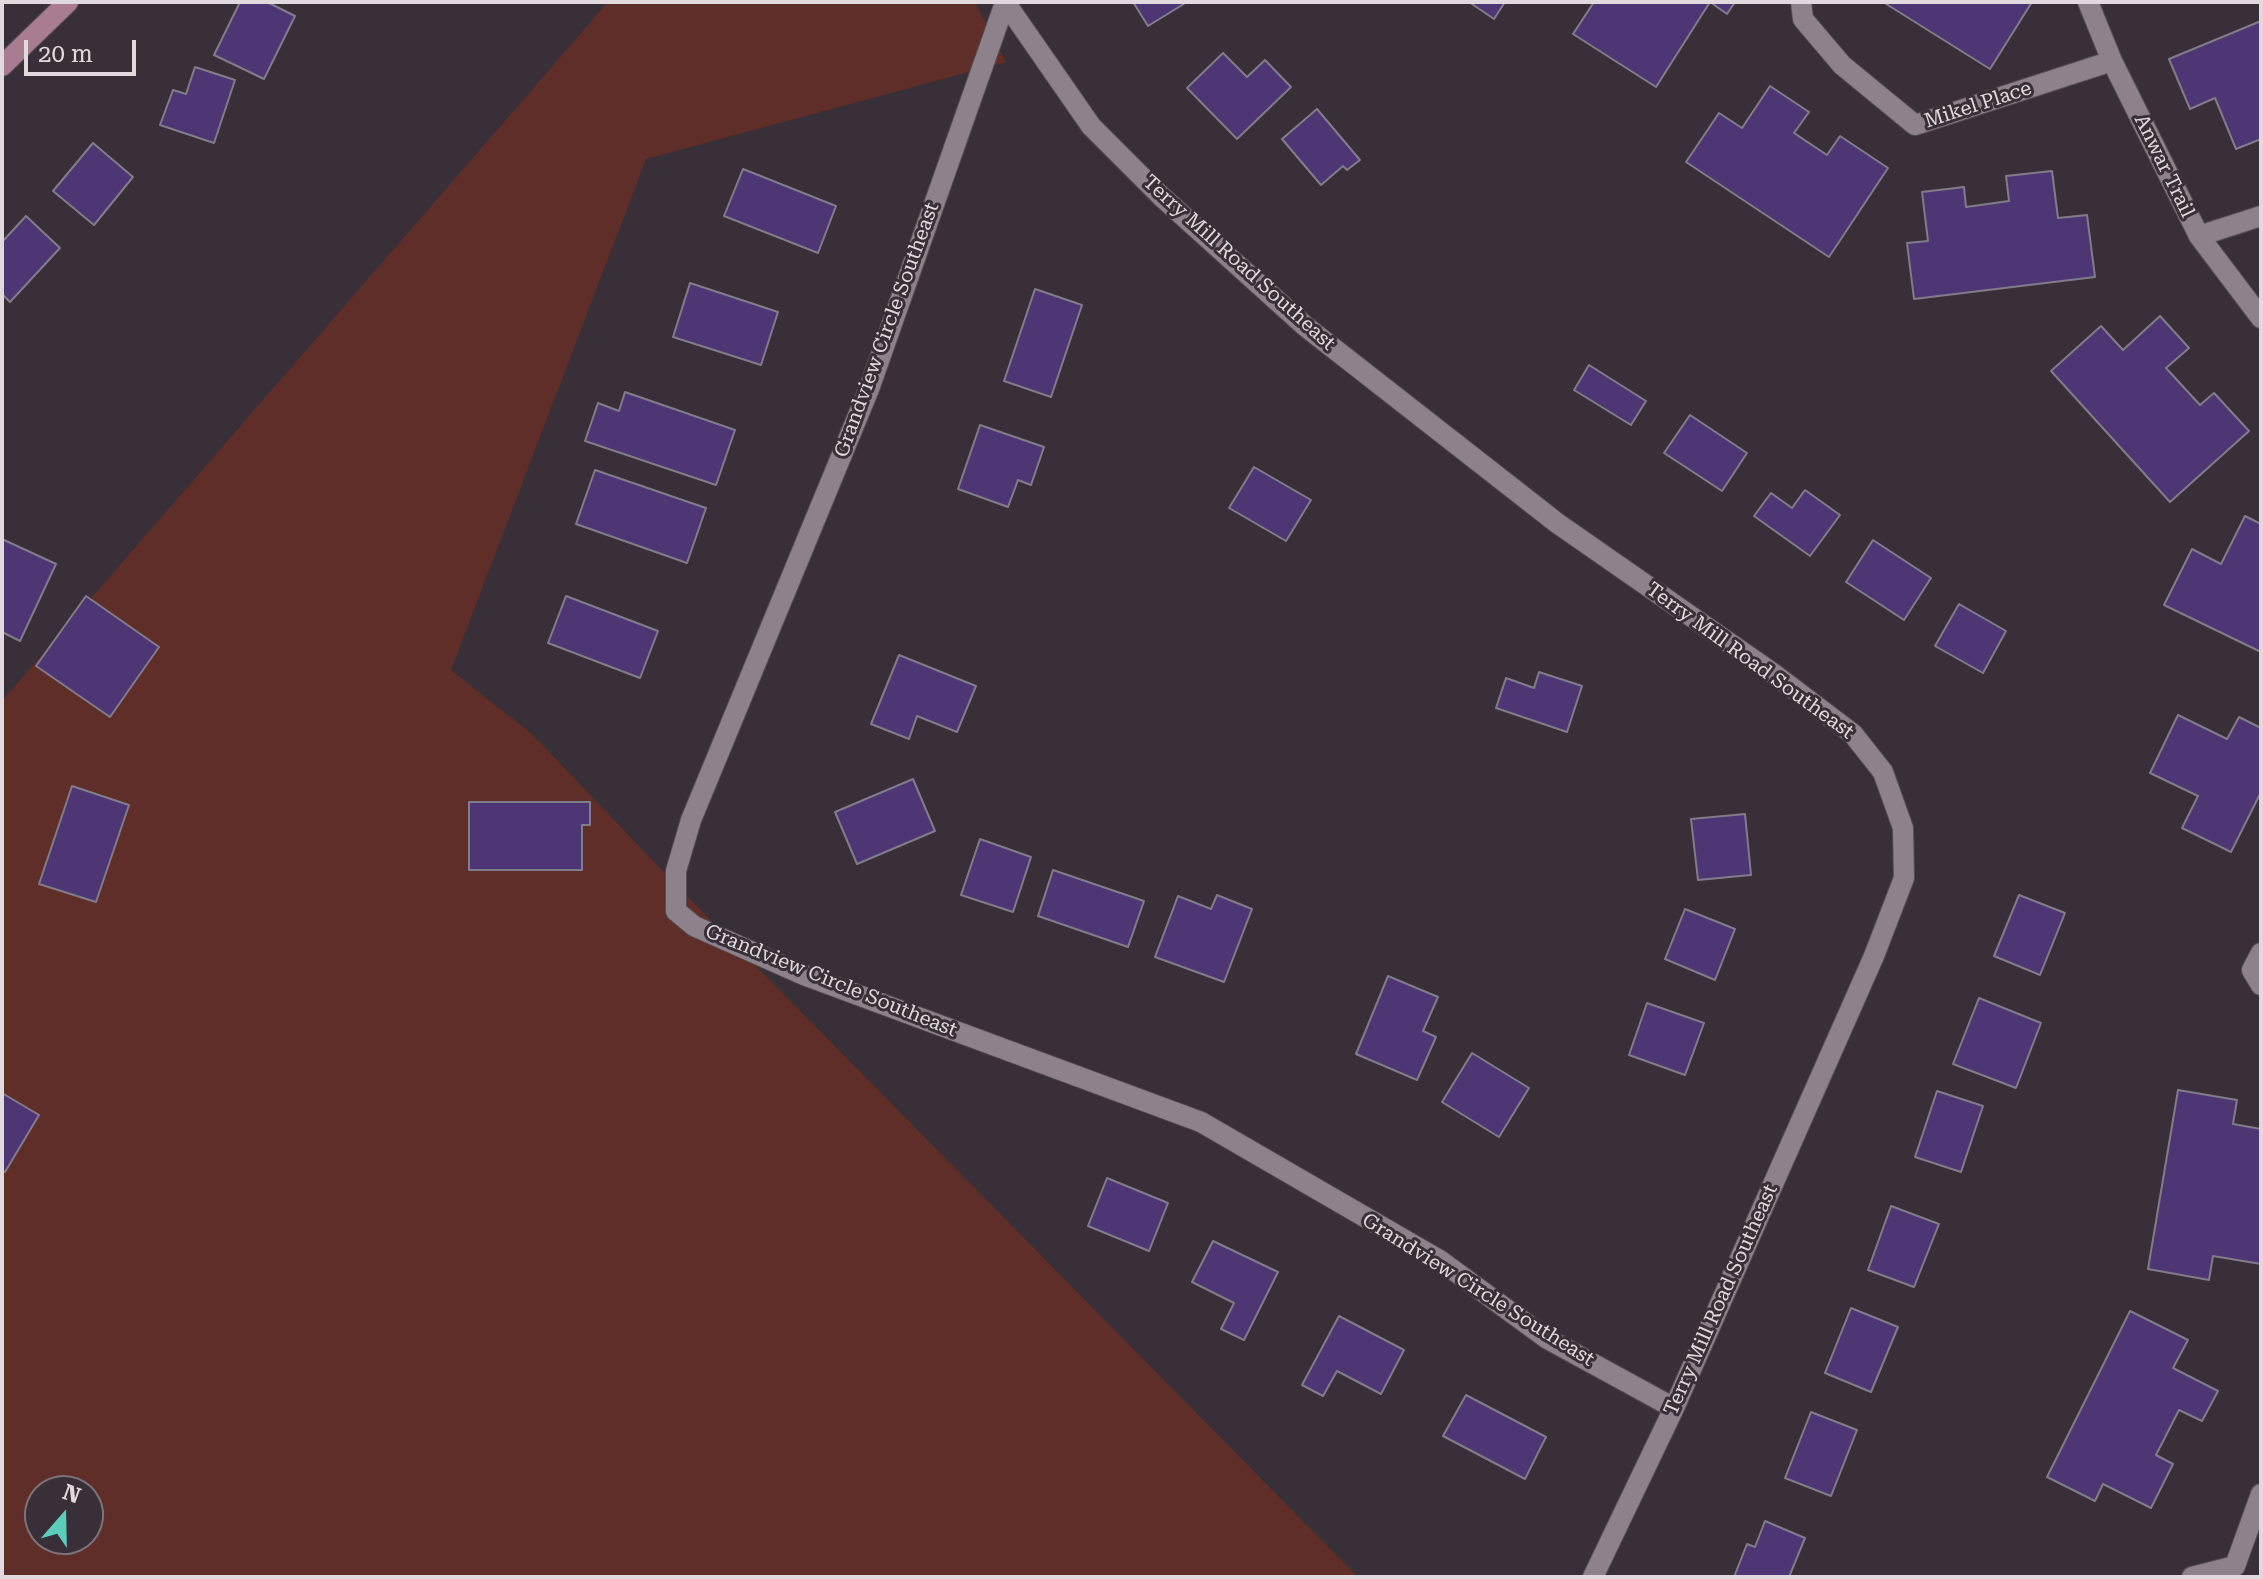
<!DOCTYPE html>
<html>
<head>
<meta charset="utf-8">
<style>
	body { margin:0 }
	#map { position:relative; width:2263px; height:1579px; overflow:hidden; background:#392f38; font-family:"Roboto Serif",serif }
	canvas { display:block }
	.frame { position:absolute; inset:0; border:4px solid #e0dadf; pointer-events:none }
	.north { position:absolute; left:24px; top:1475px; width:80px; height:80px; box-sizing:border-box; background:#392f38; border:2px solid #7c737b; border-radius:50%; rotate:20deg; font-size:22px; font-weight:700; line-height:32px; text-align:center; color:#e0dadf }
	.north::after { content:''; display:block; margin:auto; width:28px; height:36px; background:#5bcebb; clip-path:polygon(50% 0,100% 100%,50% 72%,0 100%) }
	.scale { position:absolute; left:24px; top:40px; width:112px; height:36px; box-sizing:border-box; border:4px solid #e0dadf; border-top:0; padding-left:10px; font-size:24px; line-height:28px; white-space:nowrap; color:#e0dadf; -webkit-text-stroke:6px #392f38; paint-order:stroke }
</style>
</head>
<body>
<div id="map">
<canvas width="2263" height="1579"></canvas>
<div class="frame"></div>
<div class="north">N</div>
<div class="scale">20 m</div>
</div>
<script>
const g = document.querySelector('canvas').getContext('2d');
g.lineJoin = 'round';
function fill(path, color) {
  g.fillStyle = color;
  g.fill(path, 'evenodd');
}
function shape(rows) {
  const path = new Path2D();
  for (const r of rows) {
    path.moveTo(r[0], r[1]);
    for (let i = 2; i < r.length; i += 2) path.lineTo(r[i], r[i + 1]);
  }
  return path;
}
function strokePath(path, color, width, dash) {
  g.strokeStyle = color;
  g.lineWidth = width;
  g.lineCap = dash ? 'butt' : 'round';
  g.setLineDash(dash || []);
  g.stroke(path);
}
function drawText(font, color, halo, rows, align = 'center') {
  g.font = font + ' "Roboto Serif",serif';
  g.lineWidth = 6;
  g.setLineDash([]);
  g.textBaseline = 'middle';
  g.strokeStyle = halo;
  g.fillStyle = color;
  for (const [text, x, y, turn = 0] of rows) {
    g.save();
    g.translate(x, y);
    g.rotate((+turn || 0) * Math.PI / 180);
    g.textAlign = isNaN(turn) ? turn : align;
    if (halo) g.strokeText(text, 0, 0);
    g.fillText(text, 0, 0);
    g.restore();
  }
}
fill(shape([
	[608,2,975,2,1006,62,646,159,451,670,533,735,680,889,1358,1577,2,1577,2,701],
	[40,1491,88,1491,88,1539,40,1539]
]), '#602e28');
const building = shape([
	[240,2,267,2,295,16,264,79,214,55,240,2],
	[1133,2,1187,2,1148,26,1133,2],
	[1469,2,1505,2,1494,19,1469,2],
	[1594,2,1735,2,1727,14,1710,2,1656,87,1573,34,1594,2],
	[1883,2,2032,2,1990,69,1883,2],
	[2261,21,2261,139,2236,149,2215,98,2190,109,2169,59,2261,21],
	[1223,53,1247,77,1265,60,1291,87,1237,139,1187,88,1223,53],
	[195,67,235,80,214,143,160,125,173,90,186,94,195,67],
	[1770,86,1809,112,1794,133,1827,155,1840,136,1888,168,1829,257,1686,162,1719,113,1742,128,1770,86],
	[1317,109,1360,160,1347,170,1343,166,1321,185,1282,139,1317,109],
	[93,143,133,177,94,225,53,191,93,143],
	[743,169,836,206,818,253,724,216,743,169],
	[2052,171,2058,218,2087,215,2095,277,1914,299,1907,243,1928,241,1922,192,1964,187,1966,207,2009,201,2006,176,2052,171],
	[26,216,60,248,10,302,2,294,2,242,26,216],
	[690,283,778,312,761,365,673,337,690,283],
	[1035,289,1082,305,1051,397,1004,381,1035,289],
	[2160,316,2189,348,2166,368,2200,405,2214,393,2249,431,2170,502,2051,371,2101,326,2123,350,2160,316],
	[1589,365,1646,401,1631,425,1574,390,1589,365],
	[625,392,735,430,716,485,585,441,598,403,619,411,625,392],
	[1690,415,1747,453,1722,491,1664,453,1690,415],
	[980,425,1044,447,1031,485,1018,480,1008,507,958,489,980,425],
	[1254,467,1311,500,1286,541,1229,508,1254,467],
	[595,470,706,508,687,563,576,524,595,470],
	[1805,490,1840,515,1810,556,1754,516,1771,493,1792,508,1805,490],
	[2245,516,2261,524,2261,652,2164,605,2192,549,2221,564,2245,516],
	[2,539,56,564,20,641,2,632,2,539],
	[1873,540,1931,578,1904,620,1846,582,1873,540],
	[86,596,159,647,110,717,36,666,86,596],
	[566,596,658,631,640,678,548,643,566,596],
	[1959,604,2006,631,1983,673,1935,646,1959,604],
	[899,655,976,686,957,732,917,716,909,739,871,724,899,655],
	[1539,672,1582,686,1567,732,1496,708,1506,678,1534,688,1539,672],
	[2178,715,2227,739,2239,717,2261,728,2261,792,2231,852,2182,828,2198,796,2150,773,2178,715],
	[913,779,935,831,857,864,835,812,913,779],
	[72,786,129,805,96,902,39,884,72,786],
	[469,802,590,802,590,825,582,825,582,870,469,870,469,802],
	[1745,814,1751,875,1698,880,1691,819,1745,814],
	[980,839,1031,857,1013,912,961,895,980,839],
	[1053,870,1144,901,1128,947,1038,916,1053,870],
	[1217,895,1252,909,1224,982,1155,957,1178,896,1211,909,1217,895],
	[2019,895,2065,913,2040,975,1994,956,2019,895],
	[1685,909,1735,929,1715,980,1665,959,1685,909],
	[1388,976,1438,997,1423,1031,1436,1037,1417,1080,1356,1054,1388,976],
	[1979,998,2041,1023,2016,1088,1953,1064,1979,998],
	[1647,1003,1704,1023,1685,1075,1629,1055,1647,1003],
	[1472,1053,1529,1088,1499,1137,1442,1102,1472,1053],
	[2178,1090,2237,1100,2233,1124,2261,1129,2261,1264,2213,1256,2209,1280,2148,1269,2178,1090],
	[1937,1091,1983,1106,1961,1172,1915,1157,1937,1091],
	[2,1093,39,1115,5,1172,2,1170,2,1093],
	[1107,1178,1168,1203,1149,1251,1088,1226,1107,1178],
	[1891,1206,1939,1224,1914,1287,1868,1270,1891,1206],
	[1213,1241,1278,1272,1244,1340,1221,1329,1234,1303,1192,1282,1213,1241],
	[1851,1308,1898,1327,1871,1392,1825,1373,1851,1308],
	[2130,1311,2188,1340,2173,1368,2218,1391,2202,1421,2179,1410,2156,1455,2173,1464,2151,1508,2103,1484,2095,1501,2047,1477,2130,1311],
	[1339,1316,1404,1350,1381,1394,1337,1371,1323,1396,1302,1385,1339,1316],
	[1466,1395,1546,1437,1525,1479,1443,1436,1466,1395],
	[1811,1412,1857,1430,1831,1496,1785,1478,1811,1412],
	[1765,1521,1805,1538,1789,1577,1734,1577,1747,1544,1755,1547,1765,1521]
]);
fill(building, '#4e3674');
strokePath(building, '#817c8a', 2);
const street = shape([
	[1005,2,1091,126,1161,196,1305,326,1557,523,1774,674,1853,734,1883,772,1903,828,1904,878,1874,956,1674,1408,1593,1577],
	[1801,2,1803,19,1842,65,1915,125,2112,61],
	[2088,2,2112,61,2199,236,2261,318],
	[1005,3,869,389,691,820,676,871,676,911,694,926,804,975,1201,1122,1441,1261,1546,1338,1674,1408],
	[2199,236,2261,216],
	[2261,953,2252,970,2261,985],
	[2192,1577,2235,1566,2261,1494]
]);
const secondary = shape([
	[2,66,68,2]
]);
strokePath(street, '#564e55', 22);
strokePath(secondary, '#564e55', 22);
strokePath(street, '#8d828c', 20);
strokePath(secondary, '#aa7c91', 20);
drawText('20px', '#e0dadf', '#392f38', [
	["Mikel Place",1978,105,-18],
	["Anwar Trail",2164,166,64],
	["Terry Mill Road Southeast",1239,263,42],
	["Grandview Circle Southeast",887,330,-70],
	["Terry Mill Road Southeast",1750,661,36],
	["Grandview Circle Southeast",831,981,22],
	["Grandview Circle Southeast",1478,1290,32],
	["Terry Mill Road Southeast",1721,1300,-66]
]);
</script>
</body>
</html>
